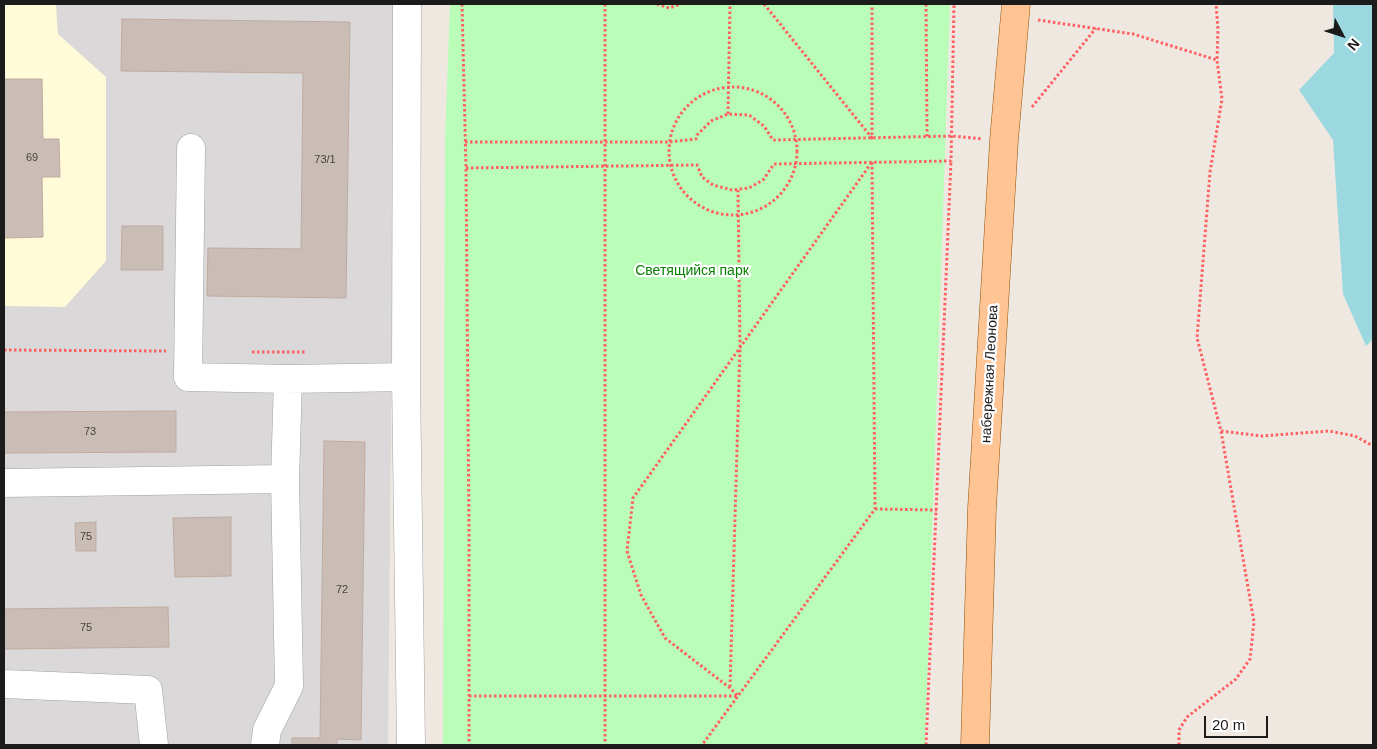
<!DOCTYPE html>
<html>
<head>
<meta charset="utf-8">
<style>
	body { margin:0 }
	#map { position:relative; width:1377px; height:749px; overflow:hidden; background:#eee8e0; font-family:Helvetica,sans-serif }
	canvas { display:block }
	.frame { position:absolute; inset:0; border:5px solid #1b1b1b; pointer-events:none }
	.north { position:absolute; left:1317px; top:10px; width:50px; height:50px; -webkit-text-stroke:4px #fff; paint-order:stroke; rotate:130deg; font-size:14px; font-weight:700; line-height:20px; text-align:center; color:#1b1b1b }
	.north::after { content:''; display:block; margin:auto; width:18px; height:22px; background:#1b1b1b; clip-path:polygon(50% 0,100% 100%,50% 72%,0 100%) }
	.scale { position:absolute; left:1204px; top:716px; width:64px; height:22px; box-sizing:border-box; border:2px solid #1b1b1b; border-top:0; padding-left:6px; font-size:15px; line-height:18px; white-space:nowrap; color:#1b1b1b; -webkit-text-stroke:4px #fff; paint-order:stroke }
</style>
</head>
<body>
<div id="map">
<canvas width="1377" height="749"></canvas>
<div class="frame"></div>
<div class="north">N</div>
<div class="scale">20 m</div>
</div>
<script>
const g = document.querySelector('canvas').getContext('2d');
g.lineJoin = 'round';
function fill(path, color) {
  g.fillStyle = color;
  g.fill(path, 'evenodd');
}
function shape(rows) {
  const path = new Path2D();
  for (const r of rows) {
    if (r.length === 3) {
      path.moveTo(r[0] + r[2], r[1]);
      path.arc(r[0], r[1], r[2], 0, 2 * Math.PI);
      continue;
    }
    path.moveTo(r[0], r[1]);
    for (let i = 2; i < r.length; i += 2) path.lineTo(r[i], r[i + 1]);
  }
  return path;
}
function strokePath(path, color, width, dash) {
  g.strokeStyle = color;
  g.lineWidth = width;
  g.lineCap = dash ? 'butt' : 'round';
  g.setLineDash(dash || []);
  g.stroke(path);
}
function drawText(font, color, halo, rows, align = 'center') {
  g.font = font + ' Helvetica,sans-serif';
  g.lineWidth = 4.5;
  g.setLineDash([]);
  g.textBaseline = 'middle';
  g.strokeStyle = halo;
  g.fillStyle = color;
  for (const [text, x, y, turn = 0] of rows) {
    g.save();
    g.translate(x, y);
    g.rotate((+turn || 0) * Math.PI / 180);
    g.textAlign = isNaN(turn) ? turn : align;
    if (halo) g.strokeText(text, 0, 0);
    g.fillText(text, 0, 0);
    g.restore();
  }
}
fill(shape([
	[4,4,395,4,388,745,4,745]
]), '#dad8d8');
fill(shape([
	[4,4,56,4,58,34,106,77,106,261,65,307,4,306]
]), '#fffad8');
fill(shape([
	[450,4,950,4,925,745,443,745,445,141]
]), '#bafdb8');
fill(shape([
	[1333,4,1373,4,1373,339,1366,346,1343,294,1333,140,1299,90,1334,53]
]), '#9cd8e0');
const building = shape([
	[122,19,350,22,346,298,207,296,208,248,301,249,303,73,121,71,122,19],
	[4,79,42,79,43,139,59,139,60,177,42,177,43,237,4,238,4,79],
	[122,226,163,226,163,270,121,270,122,226],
	[176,411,176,452,4,453,4,412,176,411],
	[324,441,365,442,361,740,337,739,337,745,292,745,292,738,320,738,324,441],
	[231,517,231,576,175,577,173,518,231,517],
	[96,522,96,551,76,551,75,523,96,522],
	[168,607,169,647,4,649,4,609,168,607]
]);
fill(building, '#cabdb6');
strokePath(building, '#c1aba1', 1);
const minor = shape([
	[407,4,406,377,411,745],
	[191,148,188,377,288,379],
	[4,483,285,479],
	[4,684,148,690,154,745],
	[265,745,267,730,289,686,285,479,288,379,406,377]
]);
const major = shape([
	[975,745,982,508,1004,140,1016,4]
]);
strokePath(minor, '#a2a2a2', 29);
strokePath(major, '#935100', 29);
strokePath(shape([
	[462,4,466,168,469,530,469,745],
	[605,4,605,745],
	[657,4,669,8,681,4],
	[764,4,872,138,872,4],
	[926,4,927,137],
	[1038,20,1133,34,1217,60],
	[733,151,64],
	[1032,107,1096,28],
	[728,114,730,4],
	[465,142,669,142,696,139,697,135,711,121,728,114,749,115,764,126,773,140,952,136,982,139],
	[872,162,875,509,738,696,730,688,665,638,641,595,627,551,633,498,872,162],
	[466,168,697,165,702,177,713,185,732,190,749,188,763,180,774,164,951,161,954,4],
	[4,350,166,351],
	[252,352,306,352],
	[1221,431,1262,436,1329,431,1355,436,1373,446],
	[875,509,937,510],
	[730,687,740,348,738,190],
	[469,696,738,696,702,745],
	[926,745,951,161],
	[1179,745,1179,730,1187,717,1236,679,1250,659,1254,622,1221,431,1197,338,1210,172,1222,99,1217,60,1218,29,1216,4]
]), '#ff6062', 3, [2.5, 2.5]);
strokePath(minor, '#fff', 28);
strokePath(major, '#ffc494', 28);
drawText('11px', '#474442', null, [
	["69",32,158],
	["73/1",325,160],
	["73",90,432],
	["75",86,537],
	["72",342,590],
	["75",86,628]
]);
drawText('14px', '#078003', '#fff', [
	["Светящийся парк",692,271]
]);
drawText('14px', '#1b1b1b', '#fff', [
	["набережная Леонова",990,374,-87]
]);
</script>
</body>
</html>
